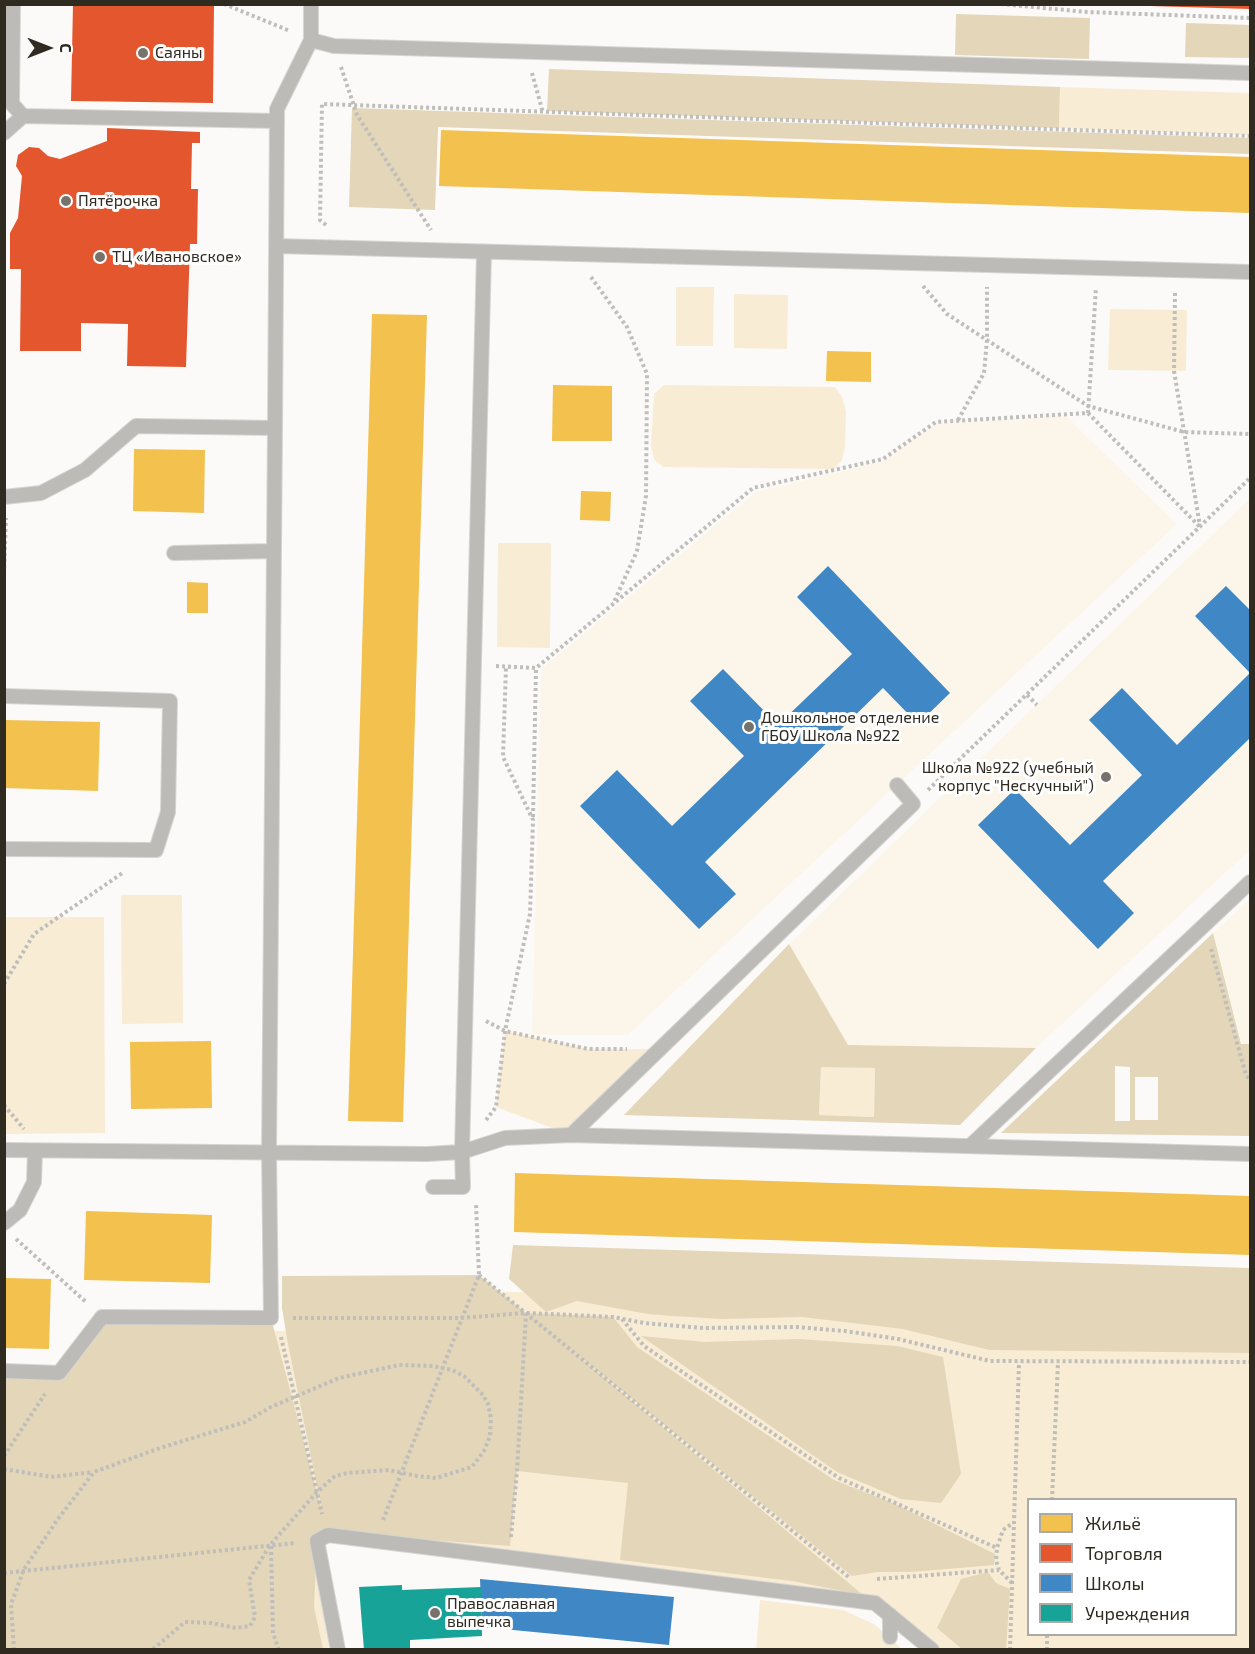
<!DOCTYPE html>
<html>
<head>
<meta charset="utf-8">
<style>
	body { margin:0 }
	#map { position:relative; width:1255px; height:1654px; overflow:hidden; background:#fcfaf8; font-family:"Exo 2",sans-serif }
	canvas { display:block }
	.frame { position:absolute; inset:0; border:6px solid #302b21; pointer-events:none }
	.legend { position:absolute; left:1027px; top:1498px; width:210px; height:138px; box-sizing:border-box; background:#fff; border:2px solid #acaaa6; margin:0; padding:8px 10px; list-style:none; font-size:18px; color:#302b21 }
	.legend li { display:flex; align-items:center; gap:12px; height:30px }
	.legend b { width:30px; border:2px solid #acaaa6 }
	.north { position:absolute; left:18px; top:18px; width:60px; height:60px; -webkit-text-stroke:4px #fff; paint-order:stroke; rotate:90deg; font-size:16px; font-weight:700; line-height:24px; text-align:center; color:#302b21 }
	.north::after { content:''; display:block; margin:auto; width:21px; height:27px; background:#302b21; clip-path:polygon(50% 0,100% 100%,50% 72%,0 100%) }
</style>
</head>
<body>
<div id="map">
<canvas width="1255" height="1654"></canvas>
<div class="frame"></div>
<ul class="legend">
<li><b style="height:16px;background:#f2c14e"></b>Жильё</li>
<li><b style="height:16px;background:#e4572e"></b>Торговля</li>
<li><b style="height:16px;background:#3f88c5"></b>Школы</li>
<li><b style="height:16px;background:#17a398"></b>Учреждения</li>
</ul>
<div class="north">С</div>
</div>
<script>
const g = document.querySelector('canvas').getContext('2d');
g.lineJoin = 'round';
function fill(path, color) {
  g.fillStyle = color;
  g.fill(path, 'evenodd');
}
function shape(rows) {
  const path = new Path2D();
  for (const r of rows) {
    path.moveTo(r[0], r[1]);
    for (let i = 2; i < r.length; i += 2) path.lineTo(r[i], r[i + 1]);
  }
  return path;
}
function strokePath(path, color, width, dash) {
  g.strokeStyle = color;
  g.lineWidth = width;
  g.lineCap = dash ? 'butt' : 'round';
  g.setLineDash(dash || []);
  g.stroke(path);
}
function drawText(font, color, halo, rows, align = 'center') {
  g.font = font + ' "Exo 2",sans-serif';
  g.lineWidth = 6;
  g.setLineDash([]);
  g.textBaseline = 'middle';
  g.strokeStyle = halo;
  g.fillStyle = color;
  for (const [text, x, y, turn = 0] of rows) {
    g.save();
    g.translate(x, y);
    g.rotate((+turn || 0) * Math.PI / 180);
    g.textAlign = isNaN(turn) ? turn : align;
    if (halo) g.strokeText(text, 0, 0);
    g.fillText(text, 0, 0);
    g.restore();
  }
}
fill(shape([
	[1066,416,1177,524,628,1035,532,1035,541,669,756,492,883,461,937,424],
	[1250,498,1250,850,1036,1048,847,1045,789,944],
	[1250,899,1250,1044,1242,1045,1213,933]
]), '#fcf6ea');
fill(shape([
	[1060,87,1250,93,1250,135,1059,128],
	[676,287,714,287,713,346,676,346],
	[734,294,788,295,787,349,734,348],
	[1110,309,1187,310,1186,371,1108,370],
	[664,385,835,387,842,397,846,411,845,447,842,460,834,469,663,467,654,459,651,445,654,394],
	[498,543,551,543,550,648,497,647],
	[121,895,182,895,183,1023,122,1024],
	[4,917,104,917,105,1133,5,1134],
	[505,1031,588,1049,661,1049,571,1135,496,1107],
	[821,1066,875,1068,874,1117,819,1115],
	[292,1289,1250,1302,1250,1649,939,1649,876,1601,312,1534,333,1649,5,1649,4,1384,67,1383,104,1330,293,1331],
	[1028,1500,1236,1500,1236,1634,1028,1634],
	[760,1600,843,1610,874,1624,899,1646,900,1649,756,1650]
]), '#f8ecd4');
fill(shape([
	[956,14,1090,18,1089,59,955,55],
	[1186,23,1250,25,1250,58,1185,57],
	[549,69,1060,87,1059,128,547,111],
	[352,108,1250,138,1250,154,438,127,435,210,349,207],
	[1213,933,1241,1044,1250,1044,1250,1136,1001,1133],
	[1115,1066,1130,1067,1130,1121,1115,1121],
	[1135,1077,1158,1077,1158,1120,1135,1120],
	[789,944,848,1045,1036,1048,960,1125,624,1115],
	[821,1067,875,1068,874,1117,819,1115],
	[513,1245,1250,1268,1250,1353,989,1350,903,1329,802,1317,723,1319,672,1316,648,1314,577,1301,546,1312,509,1279],
	[479,1275,526,1313,613,1317,637,1347,834,1480,895,1504,995,1554,994,1565,911,1572,877,1572,852,1576,564,1344,863,1595,792,1581,620,1560,628,1483,517,1471,510,1546,377,1536,317,1541,314,1607,323,1649,5,1649,4,1374,59,1373,102,1317,271,1318,323,1515,288,1344,282,1308,282,1276],
	[641,1336,705,1342,799,1339,897,1346,943,1357,961,1474,941,1503,901,1499,837,1472],
	[988,1572,996,1583,1010,1589,1006,1649,962,1649,937,1628,961,1579]
]), '#e3d6b9');
fill(shape([
	[441,130,1250,157,1250,213,439,186],
	[372,314,427,315,403,1122,348,1121],
	[827,351,871,352,871,382,826,381],
	[553,385,612,386,612,441,552,441],
	[134,449,205,450,204,513,133,511],
	[581,491,611,492,610,521,580,520],
	[187,582,208,583,208,613,187,613],
	[4,720,100,722,98,791,4,788],
	[211,1041,212,1108,131,1109,130,1042],
	[515,1173,1250,1196,1250,1255,514,1232],
	[86,1211,212,1215,210,1283,84,1280],
	[4,1278,51,1279,49,1349,4,1348]
]), '#f2c14e');
fill(shape([
	[73,4,214,4,213,103,71,101],
	[1150,4,1250,4,1250,9,1150,6],
	[107,128,200,132,200,143,192,143,191,189,198,189,197,244,190,244,186,367,127,366,128,324,81,323,81,351,20,351,21,269,10,269,10,233,18,218,22,176,16,166,18,155,29,147,39,148,48,156,60,159,107,141]
]), '#e4572e');
fill(shape([
	[828,566,950,693,918,724,883,688,705,862,736,894,699,929,580,806,617,770,672,826,744,756,690,701,723,669,778,725,852,654,797,597],
	[1226,586,1250,610,1250,738,1103,881,1134,913,1098,949,978,825,1015,789,1070,845,1142,775,1089,720,1122,688,1177,745,1250,673,1195,616],
	[480,1579,674,1597,669,1645,482,1627]
]), '#3f88c5');
fill(shape([
	[402,1585,402,1590,481,1587,482,1636,410,1640,410,1650,364,1650,359,1587]
]), '#17a398');
const lane = shape([
	[13,4,12,104,23,116,277,121],
	[311,40,334,46,1250,73],
	[4,133,23,116],
	[276,246,1250,272],
	[275,428,277,109,311,40,311,4],
	[4,497,41,493,85,470,136,426,275,428,269,1153,271,1318,102,1317,59,1373,4,1371],
	[174,553,274,551],
	[4,696,170,701,168,812,156,850,4,849],
	[571,1135,913,804,897,785],
	[970,1146,1250,882],
	[4,1150,427,1154,462,1152,484,252],
	[433,1187,463,1187,462,1152,505,1138,571,1135,1250,1154],
	[4,1223,20,1210,34,1182,35,1151],
	[890,1615,890,1637],
	[338,1650,317,1541,328,1535,875,1603,932,1650]
]);
strokePath(lane, '#d6d5d2', 16);
strokePath(shape([
	[224,4,290,31],
	[1001,4,1087,12,1250,18],
	[341,67,357,115,431,230],
	[532,73,543,113],
	[326,225,320,220,322,104,1250,136],
	[591,277,627,327,647,374,646,496,637,551,614,602],
	[923,286,947,314,1088,406,1184,432,1250,434],
	[1175,293,1174,371,1200,526],
	[1088,413,1096,288],
	[958,420,984,373,987,340,987,287],
	[4,574,6,518],
	[496,666,536,668,753,488,883,459,936,422,1088,413,1200,527],
	[1027,695,1037,705],
	[928,790,1250,478],
	[533,817,536,668],
	[1211,949,1246,1075,1250,1080],
	[4,984,34,934,124,872],
	[486,1021,505,1031,588,1049,627,1049],
	[4,1105,24,1129],
	[486,1120,496,1107,505,1031,530,914,533,820,503,757,506,667],
	[16,1239,86,1302],
	[479,1275,850,1578],
	[293,1318,461,1318,526,1313,572,1315,613,1317,644,1323,703,1328,797,1327,845,1331,898,1339,990,1361,1250,1362],
	[622,1319,644,1346,839,1478,997,1548],
	[281,1337,322,1514],
	[4,1456,45,1394],
	[4,1469,51,1477,93,1472],
	[1052,1500,1058,1362],
	[383,1520,479,1275,476,1204],
	[511,1537,517,1471,526,1314],
	[271,1546,273,1633,279,1650],
	[4,1573,295,1543],
	[877,1579,999,1570],
	[1012,1583,999,1570,996,1560,997,1548,1003,1530,1013,1523],
	[14,1650,11,1604,24,1569,58,1519,94,1472,160,1448,245,1422,271,1407,339,1378,399,1365,433,1366,452,1370,464,1376,483,1395,488,1404,491,1419,490,1436,484,1451,472,1467,436,1478,417,1476,389,1470,347,1473,335,1476,317,1492,270,1545,249,1580,255,1617,250,1626,236,1628,211,1623,185,1622,152,1650],
	[1010,1650,1019,1362],
	[1047,1650,1047,1634]
]), '#bfbebb', 4, [3, 3]);
strokePath(lane, '#bdbbb7', 14);
for (const [x, y, r, color] of [
	[143,53,6,"#77736c"],
	[66,201,6,"#77736c"],
	[100,257,6,"#77736c"],
	[749,727,6,"#77736c"],
	[1106,777,6,"#77736c"],
	[435,1613,6,"#77736c"]
]) {
  const dot = new Path2D();
  dot.arc(x, y, r, 0, 2 * Math.PI);
  g.fillStyle = color;
  g.fill(dot);
  strokePath(dot, '#fff', 2);
}
drawText('16px', '#302b21', '#fff', [
	["Саяны",155,53],
	["Пятёрочка",78,201],
	["ТЦ «Ивановское»",112,257],
	["Дошкольное отделение",761,718],
	["ГБОУ Школа №922",761,736],
	["Школа №922 (учебный",1094,768,"right"],
	["корпус \"Нескучный\")",1094,786,"right"],
	["Православная",447,1604],
	["выпечка",447,1622]
], 'left');
</script>
</body>
</html>
